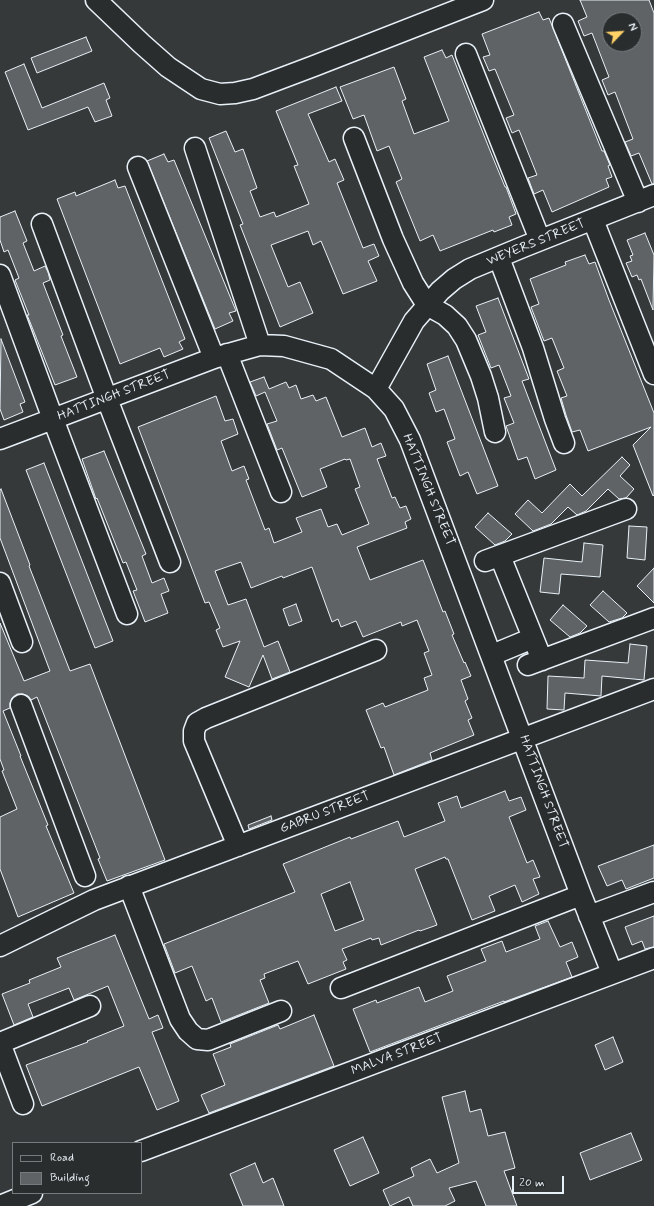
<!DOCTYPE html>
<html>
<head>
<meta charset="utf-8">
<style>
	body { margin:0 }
	#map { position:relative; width:654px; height:1206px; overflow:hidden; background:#35393a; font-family:Mynerve,sans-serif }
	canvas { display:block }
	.legend { position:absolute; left:12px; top:1142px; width:130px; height:52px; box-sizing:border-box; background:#2a2d2e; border:1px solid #767b7f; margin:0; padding:5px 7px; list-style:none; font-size:12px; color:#e8f1f8 }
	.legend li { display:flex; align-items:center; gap:8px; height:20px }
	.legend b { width:20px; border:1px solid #767b7f }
	.north { position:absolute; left:602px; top:12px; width:40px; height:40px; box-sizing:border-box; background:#2a2d2e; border:1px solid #767b7f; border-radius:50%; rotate:65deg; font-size:11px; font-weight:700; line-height:16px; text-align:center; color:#e8f1f8 }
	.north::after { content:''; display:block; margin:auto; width:14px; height:18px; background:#ffd166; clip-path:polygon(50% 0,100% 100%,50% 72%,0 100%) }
	.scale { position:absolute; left:512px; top:1176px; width:52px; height:18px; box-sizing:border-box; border:2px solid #e8f1f8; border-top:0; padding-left:5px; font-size:12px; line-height:14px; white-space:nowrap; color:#e8f1f8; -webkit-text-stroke:3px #2a2d2e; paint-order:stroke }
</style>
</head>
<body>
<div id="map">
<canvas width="654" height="1206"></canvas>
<ul class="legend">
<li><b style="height:5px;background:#2a2d2e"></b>Road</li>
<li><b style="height:11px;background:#5f6365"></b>Building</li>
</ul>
<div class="north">N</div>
<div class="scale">20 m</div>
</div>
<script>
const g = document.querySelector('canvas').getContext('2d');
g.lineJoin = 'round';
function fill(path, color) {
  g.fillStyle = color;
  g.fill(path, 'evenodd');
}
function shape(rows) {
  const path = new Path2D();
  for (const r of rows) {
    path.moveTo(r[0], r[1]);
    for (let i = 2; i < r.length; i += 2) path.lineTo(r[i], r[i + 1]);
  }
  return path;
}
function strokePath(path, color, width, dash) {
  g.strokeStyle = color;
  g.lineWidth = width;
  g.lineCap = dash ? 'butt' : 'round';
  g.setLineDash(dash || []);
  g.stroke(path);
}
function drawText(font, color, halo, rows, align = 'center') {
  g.font = font + ' Mynerve,sans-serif';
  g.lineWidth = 3;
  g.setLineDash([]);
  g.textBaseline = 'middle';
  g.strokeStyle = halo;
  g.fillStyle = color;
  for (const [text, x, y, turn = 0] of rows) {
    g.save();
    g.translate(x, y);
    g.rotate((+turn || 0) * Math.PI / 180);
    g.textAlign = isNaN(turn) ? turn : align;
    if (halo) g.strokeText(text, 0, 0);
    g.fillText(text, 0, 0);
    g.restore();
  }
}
const building = shape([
	[580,0,649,0,654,13,654,184,652,184,639,153,631,156,625,142,633,139,615,92,608,95,602,80,609,77,592,33,584,36,578,21,587,17,580,0],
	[610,20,634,20,634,44,610,44,610,20],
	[539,12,543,20,549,18,602,151,604,151,610,165,608,166,612,177,606,179,609,187,552,212,543,190,534,194,528,178,537,175,519,130,512,133,506,118,514,115,495,69,489,71,483,57,490,55,482,34,539,12],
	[86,37,92,51,37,73,31,58,86,37],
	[442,50,446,58,452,55,491,153,505,187,506,187,516,214,509,217,512,225,494,232,493,230,440,251,433,235,420,241,396,182,402,179,389,146,377,151,364,115,353,119,340,87,394,67,406,99,402,101,414,134,449,121,424,57,442,50],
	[24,64,42,108,104,83,110,98,106,100,112,116,95,122,88,107,28,130,5,72,24,64],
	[336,87,342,101,308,114,329,162,335,159,344,180,337,183,363,248,374,244,379,256,368,261,377,281,343,294,321,241,313,245,308,231,271,245,288,287,300,282,313,313,280,327,240,225,243,224,209,138,226,131,235,152,243,149,257,188,250,191,260,217,274,212,276,217,309,204,294,166,298,165,276,111,336,87],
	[164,154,168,162,174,160,236,311,229,313,233,321,215,329,147,161,164,154],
	[115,180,118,188,125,186,185,339,179,342,183,349,164,357,160,348,120,364,57,199,75,192,76,196,115,180],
	[15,211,27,241,23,243,34,271,45,266,48,272,50,280,43,283,63,335,61,336,77,377,55,385,30,322,27,315,29,315,15,280,19,278,8,250,4,252,0,240,0,217,15,211],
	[645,233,654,255,653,310,641,279,639,280,637,275,632,277,626,263,632,261,630,256,633,255,627,240,645,233],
	[585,255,589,264,595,262,609,300,654,413,654,495,653,496,633,445,651,427,588,451,580,430,572,432,566,415,561,398,567,396,557,371,564,368,552,338,544,341,531,307,539,304,530,279,566,265,565,262,585,255],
	[498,298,529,379,522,381,556,470,535,479,527,457,518,460,506,426,514,423,504,398,511,396,499,365,491,368,478,335,486,332,476,306,498,298],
	[1,339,25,402,20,404,23,412,4,420,0,409,1,339],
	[448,356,498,486,477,494,468,472,460,476,447,442,455,439,444,409,436,412,429,393,436,390,427,364,448,356],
	[264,377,269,389,286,382,289,388,296,385,301,399,313,395,316,401,326,397,342,437,365,428,372,447,381,443,386,456,377,459,392,498,395,497,400,508,406,506,411,519,405,522,407,528,357,547,370,580,423,560,443,612,445,611,454,634,452,635,464,663,465,662,471,676,461,680,468,699,465,701,472,718,468,720,474,735,430,753,432,760,394,775,384,747,381,748,366,710,383,703,385,707,428,690,424,678,432,675,424,653,429,651,417,620,402,626,401,622,363,637,356,621,341,627,338,619,332,622,312,567,283,578,282,576,251,588,241,562,215,571,228,605,246,599,264,647,278,641,290,672,272,679,263,655,249,687,225,677,240,641,223,647,216,630,220,628,209,602,205,603,138,427,216,396,225,421,233,419,238,434,221,441,232,471,244,466,249,479,246,480,265,530,269,528,274,543,302,532,296,518,321,509,328,527,337,524,342,535,369,524,355,489,360,487,350,459,346,460,345,459,320,469,327,487,302,497,282,448,277,450,267,424,277,421,265,392,256,396,250,382,264,377],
	[104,451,146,554,142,556,152,583,164,578,169,591,161,594,168,613,145,622,133,591,137,590,126,562,123,563,97,498,96,499,82,459,104,451],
	[622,457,630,465,620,476,634,489,626,498,619,499,608,489,586,511,577,515,568,507,551,524,533,531,515,514,528,500,542,513,570,484,582,496,622,457],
	[44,463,113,641,95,648,26,470,44,463],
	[1,489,30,565,29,566,70,671,90,664,165,860,107,881,98,859,100,858,37,697,31,700,28,696,23,694,17,694,12,698,10,703,10,708,3,711,21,756,20,756,48,825,46,826,74,893,18,917,0,869,0,817,17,809,2,771,4,770,0,759,0,623,24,681,50,671,0,538,0,490,1,489],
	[488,513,512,534,505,541,495,545,475,527,488,513],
	[629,526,647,527,645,560,627,558,629,526],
	[584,543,603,545,600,577,561,574,559,594,540,592,544,558,582,562,584,543],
	[654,568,654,603,637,586,654,568],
	[603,591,627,613,622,618,609,622,590,605,603,591],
	[296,604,302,621,289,626,283,609,296,604],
	[563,605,587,626,580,633,570,637,550,620,563,605],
	[630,644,647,646,644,680,602,676,601,696,565,693,564,710,547,709,548,676,584,678,585,660,628,663,630,644],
	[505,791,509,801,521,797,526,810,509,817,527,863,533,860,540,877,533,879,539,894,522,902,515,885,489,896,495,911,472,920,448,859,446,859,445,857,415,869,437,925,420,931,419,930,381,945,379,938,372,940,371,938,342,949,347,960,343,962,346,969,308,984,298,961,264,974,265,978,260,980,269,1003,221,1022,212,998,206,1001,192,966,175,973,164,944,295,892,283,864,350,837,351,839,398,821,404,837,445,821,438,803,457,796,461,808,505,791],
	[350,882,364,920,335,931,321,894,350,882],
	[271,816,272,820,249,829,248,825,271,816],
	[654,845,654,878,626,889,622,880,607,886,598,866,654,845],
	[654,916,654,947,645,949,642,941,632,945,625,927,654,916],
	[548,921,560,947,572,942,578,957,566,962,572,977,504,1002,504,1001,370,1052,353,1009,376,1000,377,1003,419,987,425,1002,453,991,447,976,486,961,481,949,502,941,506,952,540,939,535,926,548,921],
	[115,935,149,1019,158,1015,163,1028,152,1032,179,1101,157,1110,139,1067,42,1106,26,1065,88,1042,87,1041,124,1026,108,986,74,1000,69,988,28,1004,33,1017,14,1025,2,994,30,983,29,980,61,967,57,958,115,935],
	[314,1015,334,1066,209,1113,201,1095,225,1085,213,1054,231,1047,230,1044,278,1025,280,1029,314,1015],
	[613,1037,623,1062,605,1070,595,1045,613,1037],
	[465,1091,470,1112,481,1109,488,1136,505,1132,515,1168,504,1171,517,1206,486,1206,476,1181,449,1188,455,1201,445,1206,413,1206,409,1197,390,1206,383,1190,414,1176,411,1168,430,1159,437,1173,459,1163,442,1097,465,1091],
	[631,1133,642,1160,590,1180,580,1153,631,1133],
	[363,1137,379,1173,350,1186,334,1150,363,1137],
	[255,1163,263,1183,273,1178,284,1206,243,1206,230,1174,255,1163]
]);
fill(building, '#5f6365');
strokePath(building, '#e8f1f8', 1);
const minor = shape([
	[96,0,142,44,168,67,201,89,220,94,235,93,253,89,314,66,483,0],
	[563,24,638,202],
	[466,54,540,240],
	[354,138,393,239,413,283,427,305,445,315,457,326,466,340,481,376,488,398,495,432],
	[195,148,260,345],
	[138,167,214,358],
	[593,220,654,374],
	[42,224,107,399,170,562],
	[499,258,533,348,555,419,564,443],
	[0,275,53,419,127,614],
	[227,354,281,492],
	[376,389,414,321,440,291,454,279,470,269,523,247,654,195],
	[0,439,214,358,260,345,284,346,331,359,376,389,394,409,410,440,581,895,612,973],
	[500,556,542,660],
	[485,561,626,509],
	[0,583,22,642],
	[492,655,533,638],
	[528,665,654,618],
	[21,705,85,876],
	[238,846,194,741,194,731,197,723,206,718,376,650],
	[129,886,180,1019,188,1031,197,1039,208,1040,281,1011],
	[589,916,654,892],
	[0,946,94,900,654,689],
	[341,988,581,895],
	[0,1043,90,1006],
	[0,1043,23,1104],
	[141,1151,654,958],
	[0,1206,32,1193]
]);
strokePath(minor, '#e8f1f8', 23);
strokePath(minor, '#2a2d2e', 20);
drawText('13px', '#e8f1f8', '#2a2d2e', [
	["WEYERS STREET",536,243,-22],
	["HATTINGH STREET",114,396,-21],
	["HATTINGH STREET",428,490,68],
	["HATTINGH STREET",543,792,70],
	["GABRU STREET",325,813,-21],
	["MALVA STREET",397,1055,-21]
]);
</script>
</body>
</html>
